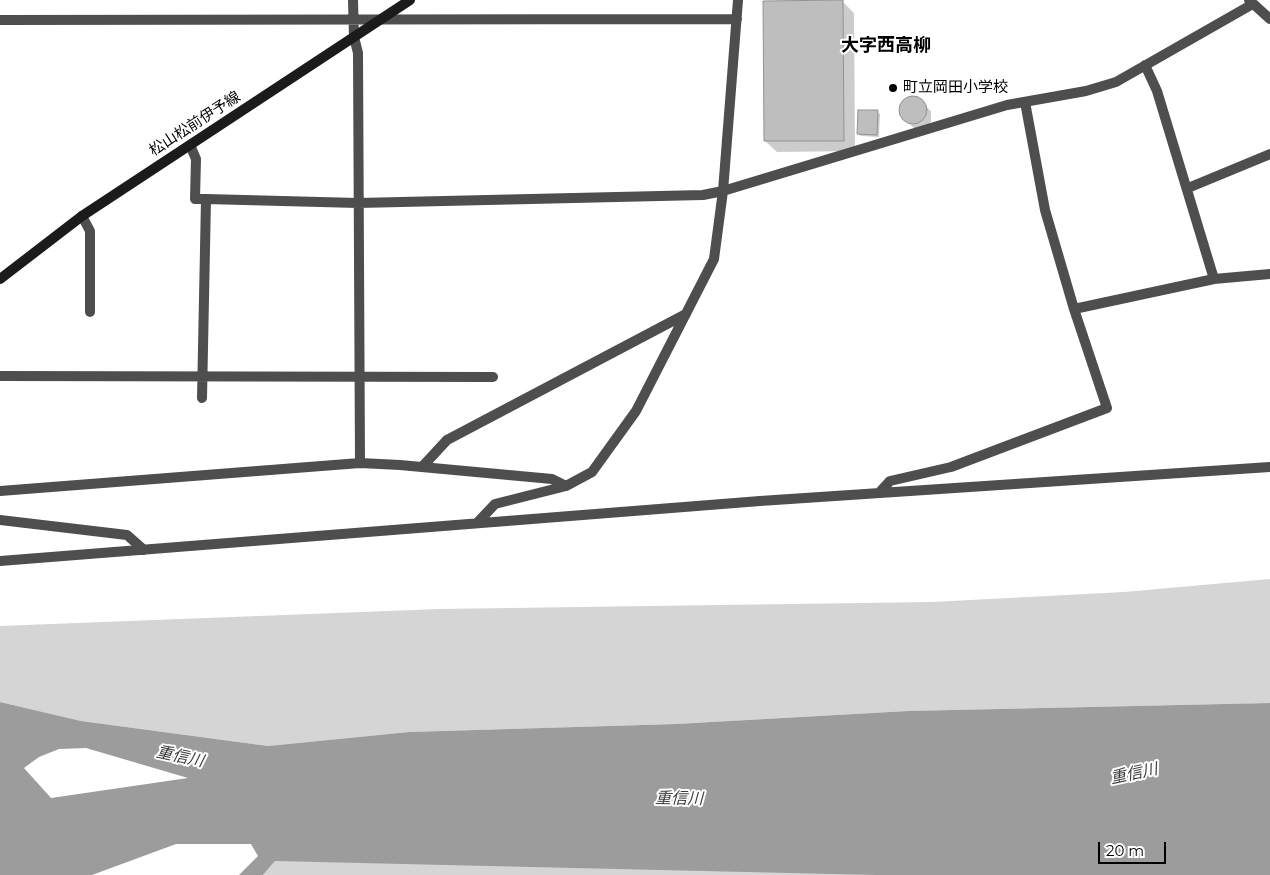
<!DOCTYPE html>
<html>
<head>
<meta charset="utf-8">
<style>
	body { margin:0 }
	#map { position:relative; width:1270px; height:875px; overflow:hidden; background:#fff; font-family:Montserrat,sans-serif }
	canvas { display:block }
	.scale { position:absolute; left:1098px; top:842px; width:68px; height:22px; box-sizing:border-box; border:2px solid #000; border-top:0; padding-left:6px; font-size:15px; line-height:18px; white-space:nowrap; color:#000; -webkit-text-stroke:4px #fff; paint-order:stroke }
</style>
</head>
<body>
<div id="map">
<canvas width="1270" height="875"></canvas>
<div class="scale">20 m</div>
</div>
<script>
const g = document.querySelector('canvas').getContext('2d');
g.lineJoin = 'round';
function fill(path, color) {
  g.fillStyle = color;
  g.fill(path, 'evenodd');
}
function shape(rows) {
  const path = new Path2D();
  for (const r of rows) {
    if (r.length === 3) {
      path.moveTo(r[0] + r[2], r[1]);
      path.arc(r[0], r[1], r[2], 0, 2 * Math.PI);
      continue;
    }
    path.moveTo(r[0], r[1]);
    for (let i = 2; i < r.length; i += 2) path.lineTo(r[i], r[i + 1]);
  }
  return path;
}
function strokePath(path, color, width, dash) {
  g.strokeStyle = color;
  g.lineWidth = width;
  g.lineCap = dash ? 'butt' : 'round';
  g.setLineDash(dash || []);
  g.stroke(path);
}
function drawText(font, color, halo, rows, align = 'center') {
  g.font = font + ' Montserrat,"Noto Sans JP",sans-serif';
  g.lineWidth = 4;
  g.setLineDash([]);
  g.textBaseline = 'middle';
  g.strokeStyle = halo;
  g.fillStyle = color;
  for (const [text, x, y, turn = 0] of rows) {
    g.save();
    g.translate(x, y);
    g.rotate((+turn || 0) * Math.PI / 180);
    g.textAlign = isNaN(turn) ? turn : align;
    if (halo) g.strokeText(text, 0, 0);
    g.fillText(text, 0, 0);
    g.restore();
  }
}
fill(shape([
	[1270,579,1270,703,908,711,676,724,409,732,268,746,81,721,0,702,0,626,439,609,932,602,1124,592],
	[441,857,875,875,263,875,275,861]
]), '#d5d5d5');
fill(shape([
	[0,702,81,721,268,746,409,732,676,724,908,711,1270,703,1270,875,875,875,275,861,263,875,239,875,258,856,251,844,176,844,92,875,0,875],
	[86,748,188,778,51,798,24,768,39,757,59,749]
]), '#9c9c9c');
fill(shape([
	[843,2,854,13,855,151,777,152,765,141],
	[916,98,931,111,931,122,925,128,915,129,901,116,901,106,907,99],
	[877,112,880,114,879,137,861,136,858,134]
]), '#0003');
const building = shape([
	[843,0,844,141,764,141,763,1,843,0],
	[913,110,14],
	[858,110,878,110,877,135,857,134,858,110]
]);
fill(building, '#bebebe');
strokePath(building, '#929292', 1);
strokePath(shape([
	[353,0,354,37,358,53,360,463],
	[1249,0,1270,19],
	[0,20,737,19],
	[1145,65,1157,91,1214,279],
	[190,145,196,159,195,199,206,199,202,398],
	[1188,188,1270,154],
	[206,199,358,203,703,195,723,191,1007,105,1086,91,1116,82,1251,5],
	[82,216,90,231,90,312],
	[1074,309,1214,279,1270,274],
	[0,376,493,377],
	[422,467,447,440,686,314],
	[0,491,360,463,400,465,552,479,566,486],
	[879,493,890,481,951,467,1107,408,1074,309,1045,210,1025,102],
	[0,520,127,535,144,550],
	[478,522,495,504,566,486,592,472,636,411,714,259,723,191,738,0],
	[0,561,760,501,1270,467]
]), '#4e4e4e', 10);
strokePath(shape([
	[0,279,82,216,410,0]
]), '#1b1b1b', 10);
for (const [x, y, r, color] of [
	[893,88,5,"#000"]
]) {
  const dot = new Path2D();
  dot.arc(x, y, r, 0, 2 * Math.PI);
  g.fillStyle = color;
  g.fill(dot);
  strokePath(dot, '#fff', 2);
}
drawText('15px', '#000', '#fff', [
	["町立岡田小学校",903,88]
], 'left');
drawText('15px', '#000', '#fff', [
	["松山松前伊予線",195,124,-33]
]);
drawText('italic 16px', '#3d3d3d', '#fff', [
	["重信川",180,757,12],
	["重信川",1134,774,-12],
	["重信川",679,799,1]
]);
drawText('bold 18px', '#000', '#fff', [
	["大字西高柳",886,46]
]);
</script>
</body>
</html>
